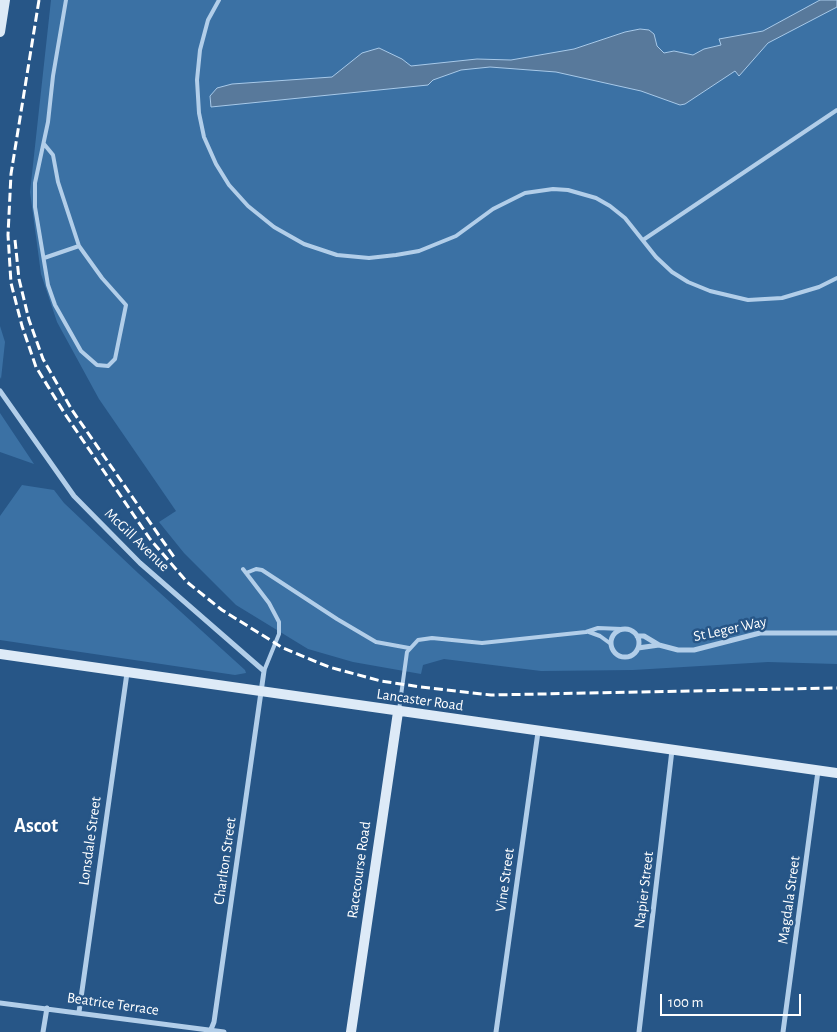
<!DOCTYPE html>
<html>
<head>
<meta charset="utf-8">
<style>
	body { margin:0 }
	#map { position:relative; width:837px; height:1032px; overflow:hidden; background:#275687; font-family:"Alegreya Sans",sans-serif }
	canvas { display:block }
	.scale { position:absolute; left:660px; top:994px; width:141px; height:22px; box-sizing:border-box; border:2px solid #fff; border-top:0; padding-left:6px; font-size:15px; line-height:18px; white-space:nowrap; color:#fff; -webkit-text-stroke:4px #275687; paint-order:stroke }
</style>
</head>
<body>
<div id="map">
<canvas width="837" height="1032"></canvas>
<div class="scale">100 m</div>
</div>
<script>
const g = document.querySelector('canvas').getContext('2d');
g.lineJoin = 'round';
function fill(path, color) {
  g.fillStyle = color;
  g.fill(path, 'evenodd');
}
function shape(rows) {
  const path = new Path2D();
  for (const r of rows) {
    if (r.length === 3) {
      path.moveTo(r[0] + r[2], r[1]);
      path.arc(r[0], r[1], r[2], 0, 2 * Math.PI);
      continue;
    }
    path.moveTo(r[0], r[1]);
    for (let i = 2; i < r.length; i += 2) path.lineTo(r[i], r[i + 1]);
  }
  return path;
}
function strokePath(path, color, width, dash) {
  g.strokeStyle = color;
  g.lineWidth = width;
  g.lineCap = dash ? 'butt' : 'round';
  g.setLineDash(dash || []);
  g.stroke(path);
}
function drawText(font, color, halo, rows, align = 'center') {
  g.font = font + ' "Alegreya Sans",sans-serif';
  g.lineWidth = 5;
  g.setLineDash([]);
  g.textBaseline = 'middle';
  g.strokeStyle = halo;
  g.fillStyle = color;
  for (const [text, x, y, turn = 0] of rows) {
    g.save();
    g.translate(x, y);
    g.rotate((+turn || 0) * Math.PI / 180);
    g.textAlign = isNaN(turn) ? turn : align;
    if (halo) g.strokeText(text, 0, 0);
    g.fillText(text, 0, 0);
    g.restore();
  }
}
fill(shape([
	[51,0,837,0,837,664,768,662,633,670,541,671,444,659,423,665,421,674,353,662,308,649,236,605,184,553,159,522,176,511,99,399,57,322,41,274,30,192],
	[0,326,5,342,1,379,0,377],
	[0,413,34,464,0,452],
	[22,485,54,490,64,503,138,573,245,670,246,673,235,675,0,640,0,516]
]), '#3b71a4');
const water = shape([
	[820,0,837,0,837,7,768,43,739,76,735,71,685,104,680,105,641,91,556,72,490,67,461,70,433,80,428,85,211,107,210,96,217,88,232,84,332,77,362,53,379,48,402,59,411,66,477,59,511,60,574,49,625,32,640,29,649,30,654,34,657,46,664,53,674,51,693,55,704,49,721,45,719,39,763,31,820,0]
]);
fill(water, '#58799b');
strokePath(water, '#a7c9e9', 1);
strokePath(shape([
	[219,0,208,20,200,50,197,80,199,113,204,137,216,164,229,185,248,206,274,227,304,244,337,255,369,258,396,255,419,251,456,236,493,209,525,193,553,189,568,190,596,198,610,206,625,218,656,257,672,272,688,282,710,291,748,300,782,298,819,287,837,278],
	[44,144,53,155,58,182,79,246,102,278,126,305,115,359,108,366,97,365,81,351,55,305,48,285,35,207,35,183,48,122,53,76,66,0],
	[643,240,837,110],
	[44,258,79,246],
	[243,569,269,603,279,622,279,634,264,671],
	[246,573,256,569,262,570,337,619,376,642,409,648],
	[589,632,600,636,611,644],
	[399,710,407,652,418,640,432,638,482,643,586,632,598,628,622,629]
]), '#b2cee9', 4);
strokePath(shape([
	[0,391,74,496,140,563,264,671,214,1022,210,1032],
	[625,643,14],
	[637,636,644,636,659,645],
	[638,648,659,645,678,650,694,650,760,633,837,633],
	[0,1003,224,1032],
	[79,1012,127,673],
	[43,1032,47,1008],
	[496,1032,538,732],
	[639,1032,672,750],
	[783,1032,818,771]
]), '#b2cee9', 5);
strokePath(shape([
	[0,32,5,0],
	[0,654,837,773],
	[351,1032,398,712]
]), '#ddeaf7', 10);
strokePath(shape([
	[39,0,11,174,8,235,11,283,22,326,36,367,65,414,150,539,187,582,222,610,283,648,329,667,381,681,421,687,491,695,837,688],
	[15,240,19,279,29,320,43,359,72,410,174,557]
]), '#fff', 3, [9, 4]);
drawText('15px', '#fff', '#275687', [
	["McGill Avenue",137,540,44],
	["St Leger Way",730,629,-12],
	["Lancaster Road",420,700,8],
	["Lonsdale Street",90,841,-82],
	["Charlton Street",225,861,-82],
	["Racecourse Road",359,870,-82],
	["Vine Street",505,880,-82],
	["Napier Street",644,890,-83],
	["Magdala Street",789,900,-82],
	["Beatrice Terrace",113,1004,8]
]);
drawText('bold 20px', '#fff', '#275687', [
	["Ascot",36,826]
]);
</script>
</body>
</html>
